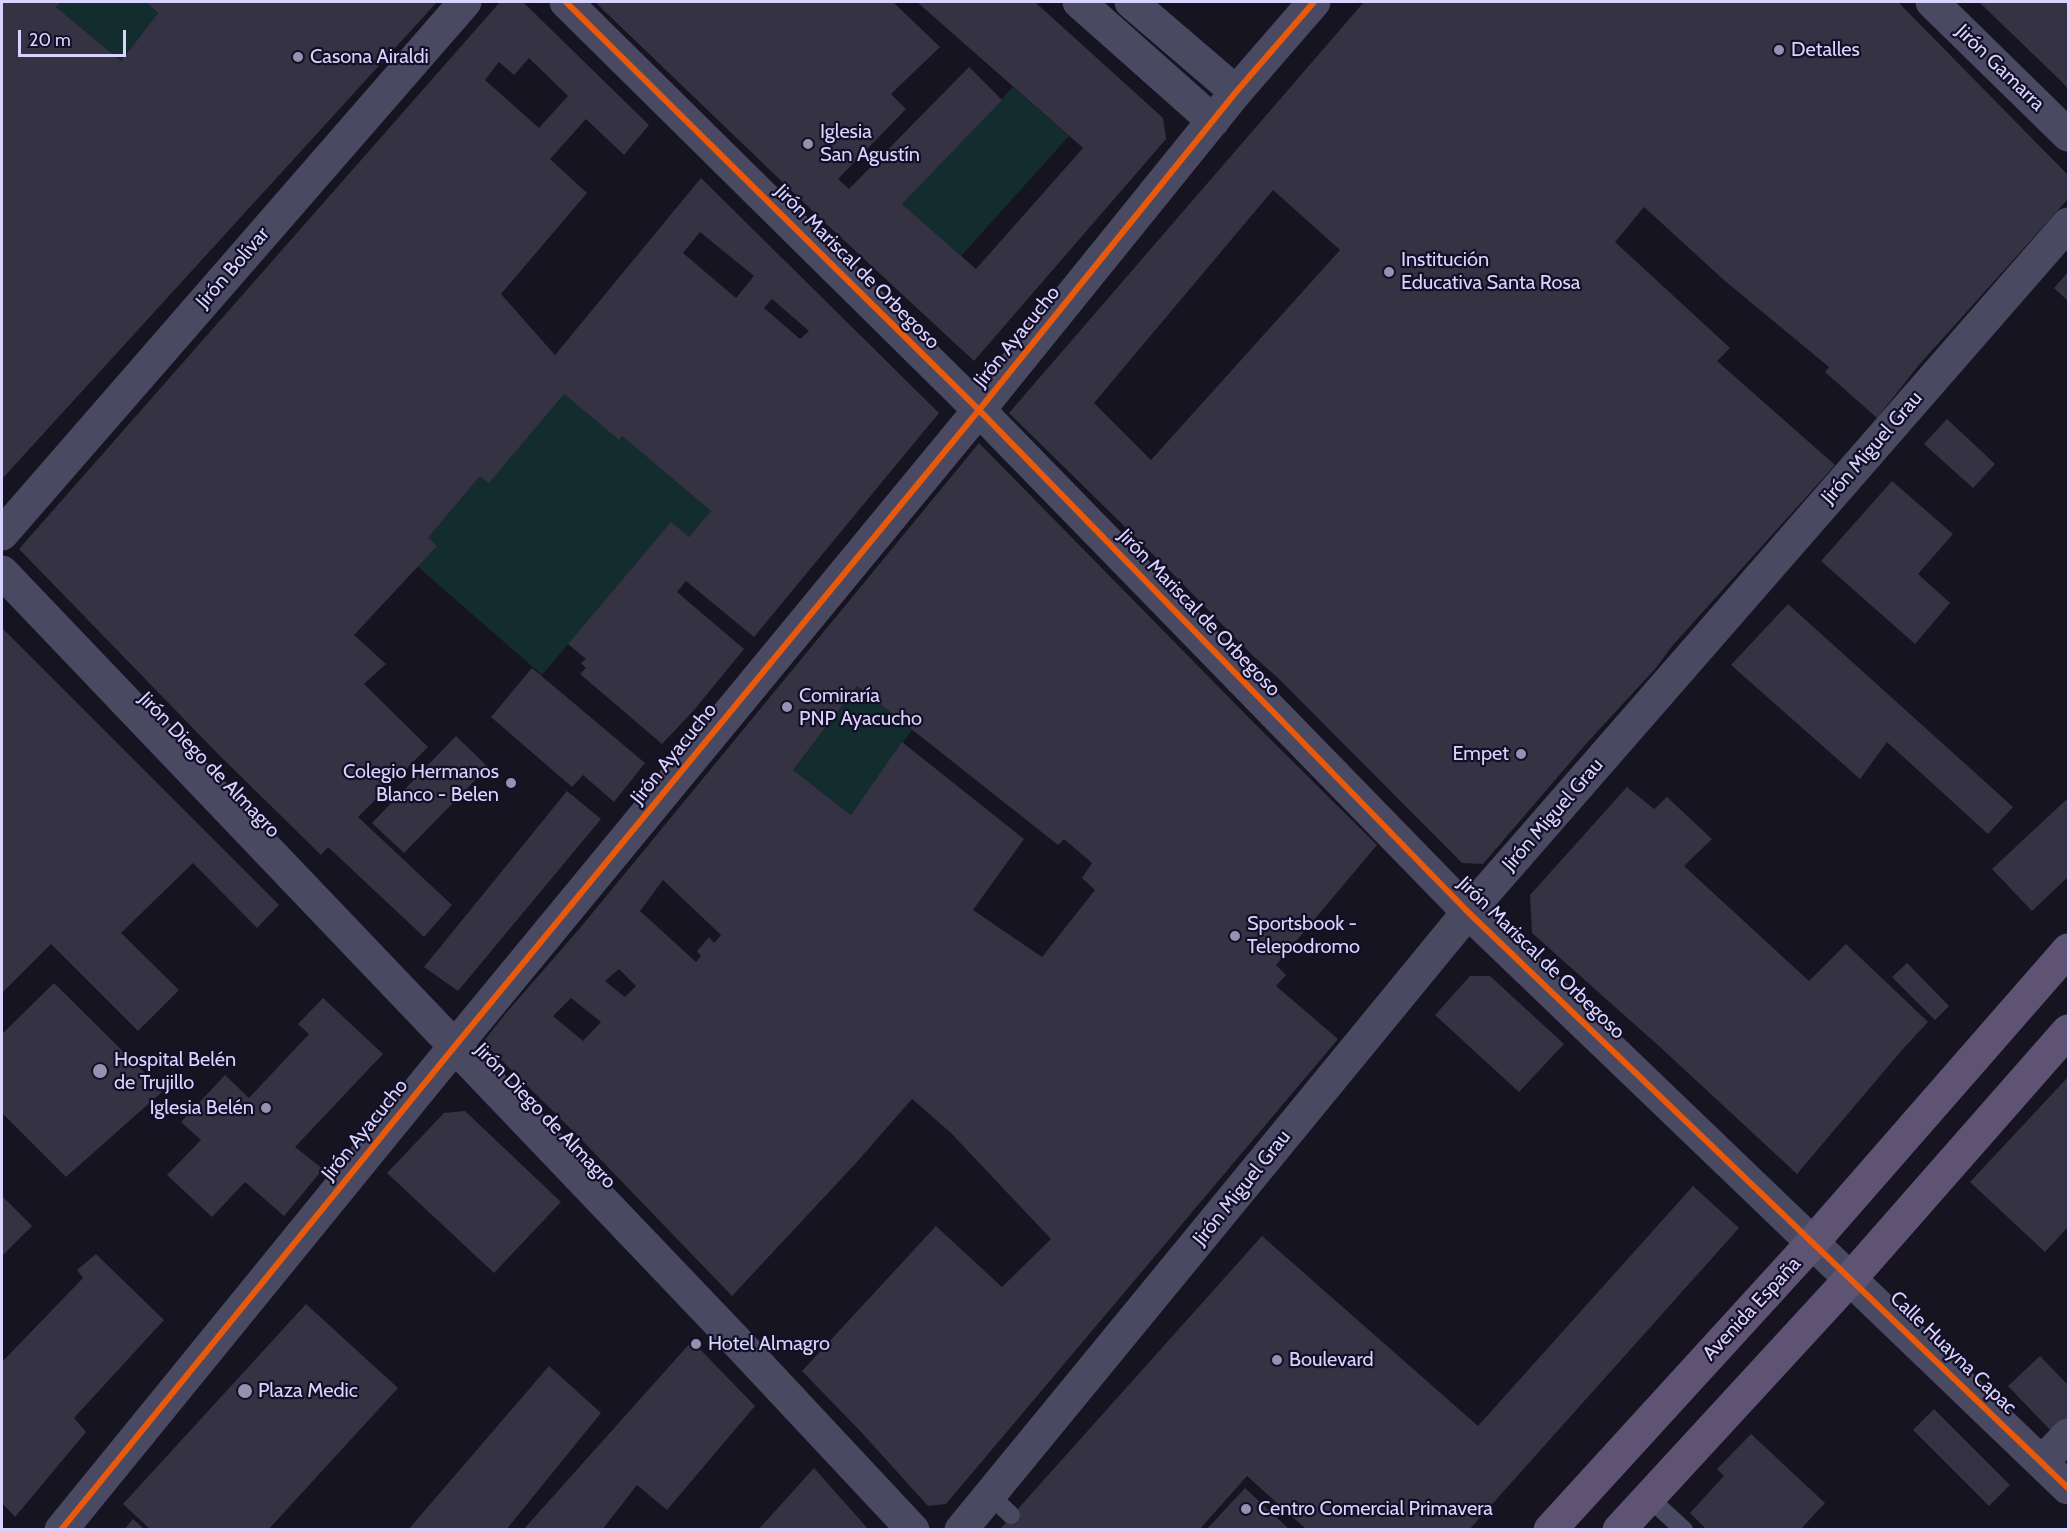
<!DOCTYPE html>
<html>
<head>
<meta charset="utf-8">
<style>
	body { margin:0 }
	#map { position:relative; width:2070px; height:1531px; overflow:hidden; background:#161421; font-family:Cabin,sans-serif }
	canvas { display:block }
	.frame { position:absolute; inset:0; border:3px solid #d9d4ff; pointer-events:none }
	.scale { position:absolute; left:18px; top:30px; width:108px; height:27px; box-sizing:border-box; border:3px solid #d9d4ff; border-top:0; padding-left:8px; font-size:18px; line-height:21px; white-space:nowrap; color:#d9d4ff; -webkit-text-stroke:4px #130f26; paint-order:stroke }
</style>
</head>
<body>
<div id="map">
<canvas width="2070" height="1531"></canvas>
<div class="frame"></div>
<div class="scale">20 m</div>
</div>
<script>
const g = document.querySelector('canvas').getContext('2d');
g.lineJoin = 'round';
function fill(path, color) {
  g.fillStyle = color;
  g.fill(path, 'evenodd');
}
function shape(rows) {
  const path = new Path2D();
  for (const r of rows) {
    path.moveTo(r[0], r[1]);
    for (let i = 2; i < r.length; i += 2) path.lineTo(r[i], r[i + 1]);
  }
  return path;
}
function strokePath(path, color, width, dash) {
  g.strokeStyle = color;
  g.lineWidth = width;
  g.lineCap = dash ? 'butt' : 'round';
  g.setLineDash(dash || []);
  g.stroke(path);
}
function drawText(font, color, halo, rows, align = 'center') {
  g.font = font + ' Cabin,sans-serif';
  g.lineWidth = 4.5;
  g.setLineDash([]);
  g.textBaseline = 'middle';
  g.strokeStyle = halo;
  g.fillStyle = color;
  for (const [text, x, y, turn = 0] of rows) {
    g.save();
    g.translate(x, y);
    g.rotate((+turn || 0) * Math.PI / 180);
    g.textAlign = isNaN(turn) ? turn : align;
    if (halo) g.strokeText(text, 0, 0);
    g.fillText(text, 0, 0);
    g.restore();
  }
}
fill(shape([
	[61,2,146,2,158,13,121,61,56,7],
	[1013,87,1069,136,961,256,902,204],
	[564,394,618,439,622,436,711,511,689,537,671,523,542,675,418,567,428,538,480,476],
	[857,686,912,730,851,815,793,770]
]), '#132c2d');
fill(shape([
	[2,2,61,2,56,7,121,61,158,13,146,2,437,2,2,479],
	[500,2,523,2,649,125,624,155,586,119,550,159,587,193,501,294,555,355,701,178,939,413,754,637,686,581,677,592,744,649,695,709,662,744,580,674,586,668,581,663,586,659,568,644,671,522,689,537,711,511,622,436,619,440,564,394,489,483,480,476,428,538,437,546,354,635,386,664,364,684,428,747,358,817,452,905,424,937,328,847,321,855,218,754,19,549],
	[529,58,568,96,539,128,485,80,499,62,514,75],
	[700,232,754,276,736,298,683,253],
	[772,299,809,331,800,339,764,308],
	[595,2,893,2,940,47,891,94,906,109,838,179,849,189,969,67,1002,100,902,204,976,269,1083,148,917,2,1035,2,1163,118,1166,139,974,361,821,219],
	[1364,2,1898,2,2068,175,2068,199,1918,366,1877,418,1825,372,1829,367,1725,281,1644,207,1615,242,1730,348,1717,361,1835,465,1673,645,1655,669,1585,745,1483,864,1462,863,1277,677,1251,654,1174,575,1009,413],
	[1273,190,1340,250,1151,460,1094,403],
	[1979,2,2068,2,2068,89,2061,81],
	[2068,272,2068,301,2054,288],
	[1947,419,1995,464,1973,488,1924,444],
	[979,443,1254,723,1377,845,1276,965,1286,975,1276,986,1338,1039,946,1504,928,1506,862,1433,802,1371,936,1226,1002,1287,1051,1239,951,1133,912,1099,856,1163,732,1296,576,1134,483,1042,506,1013,580,928],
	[857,686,1058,845,1064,839,1092,863,1082,878,1095,890,1042,957,973,910,1024,839,902,742,851,815,793,770],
	[663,880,721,935,714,943,709,937,697,951,701,956,696,962,640,911],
	[619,969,636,986,625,997,605,981],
	[571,998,601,1022,583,1041,553,1016],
	[1892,481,1953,534,1918,574,1950,603,1915,644,1821,561],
	[1788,604,2013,807,1988,834,1887,742,1860,779,1731,665],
	[2,628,279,905,257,928,193,863,121,933,179,990,138,1031,51,944,2,993],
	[532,668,645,763,614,802,583,775,572,787,491,717],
	[456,736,488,767,404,853,372,823],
	[1627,787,1654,809,1667,797,1712,839,1684,866,1809,981,1846,944,1928,1022,1902,1050,1797,1174,1660,1047,1532,933,1530,895],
	[567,791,601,819,458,991,424,967],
	[2068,798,2068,877,2032,911,1992,869],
	[1907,963,1949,1006,1935,1020,1892,977],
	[1470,976,1490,976,1564,1044,1519,1092,1435,1015],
	[54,983,163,1091,66,1177,2,1113,2,1034],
	[323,998,383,1054,295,1147,323,1169,284,1216,245,1182,212,1217,167,1175,201,1140,181,1122,225,1075,249,1098,309,1034,298,1024],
	[2068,1077,2068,1227,2045,1252,1970,1182],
	[465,1111,561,1202,494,1273,387,1173,444,1113],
	[1693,1186,1739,1228,1469,1530,1307,1530,1247,1476,1199,1530,999,1530,1262,1236,1478,1426],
	[2,1196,32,1226,2,1256],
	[96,1254,164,1320,74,1418,86,1432,15,1517,2,1503,2,1362,83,1278,77,1270],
	[306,1304,398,1388,268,1530,151,1530,123,1504],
	[692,1341,755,1406,667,1510,637,1485,602,1530,523,1530],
	[2040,1356,2068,1385,2068,1418,2053,1433,2008,1386],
	[549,1366,601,1413,506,1530,408,1530],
	[1934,1409,2010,1485,1989,1506,1913,1430],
	[1751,1434,1825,1503,1800,1530,1707,1530,1690,1513,1724,1476,1717,1469],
	[814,1468,869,1530,758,1530],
	[1245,1488,1290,1530,1206,1530],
	[133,1519,145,1530,124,1530]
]), '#343243');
strokePath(shape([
	[990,1495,1011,1515],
	[1648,1497,1684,1530]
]), '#4a4962', 18);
strokePath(shape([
	[1079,2,1213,121],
	[1131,2,1236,92],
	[1932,2,2068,135],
	[2042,1462,2068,1435],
	[61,1530,455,1046,979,410,1236,92,1314,2],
	[961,1530,1468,912,2068,224]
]), '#4a4962', 33);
strokePath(shape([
	[566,2,979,410,1468,912,2068,1488],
	[2,534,465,2],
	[2,572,739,1344,913,1530]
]), '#4a4962', 33);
strokePath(shape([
	[1550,1530,1813,1242,2068,950],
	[1619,1530,1851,1278,2068,1031]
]), '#5e5373', 33);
strokePath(shape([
	[566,2,979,410,1468,912,2068,1488],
	[61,1530,455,1046,979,410,1236,92,1314,2]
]), '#e8590c', 6);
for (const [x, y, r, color] of [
	[1779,50,6,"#9591b1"],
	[298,57,6,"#9591b1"],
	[808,144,6,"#9591b1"],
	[1389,272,6,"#9591b1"],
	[787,707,6,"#9591b1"],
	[1521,754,6,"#9591b1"],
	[511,783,6,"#9591b1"],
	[1235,936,6,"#9591b1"],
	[100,1071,8,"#9591b1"],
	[266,1108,6,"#9591b1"],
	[696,1344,6,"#9591b1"],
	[1277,1360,6,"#9591b1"],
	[245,1391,8,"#9591b1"],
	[1246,1509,6,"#9591b1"]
]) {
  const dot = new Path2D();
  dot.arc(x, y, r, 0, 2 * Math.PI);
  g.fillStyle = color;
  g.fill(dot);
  strokePath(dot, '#130f26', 2);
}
drawText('20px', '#d9d4ff', '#130f26', [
	["Detalles",1791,50],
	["Casona Airaldi",310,57],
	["Iglesia",820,132],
	["San Agustín",820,155],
	["Institución",1401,260],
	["Educativa Santa Rosa",1401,283],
	["Comiraría",799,696],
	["PNP Ayacucho",799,719],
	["Empet",1509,754,"right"],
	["Colegio Hermanos",499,772,"right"],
	["Blanco - Belen",499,795,"right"],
	["Sportsbook -",1247,924],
	["Telepodromo",1247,947],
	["Hospital Belén",114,1060],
	["de Trujillo",114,1083],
	["Iglesia Belén",254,1108,"right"],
	["Hotel Almagro",708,1344],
	["Boulevard",1289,1360],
	["Plaza Medic",258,1391],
	["Centro Comercial Primavera",1258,1509]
], 'left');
drawText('20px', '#d9d4ff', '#130f26', [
	["Jirón Gamarra",2000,68,44],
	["Jirón Mariscal de Orbegoso",857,267,45],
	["Jirón Bolívar",233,268,-49],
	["Jirón Ayacucho",1017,337,-51],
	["Jirón Miguel Grau",1872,448,-49],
	["Jirón Mariscal de Orbegoso",1199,613,46],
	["Jirón Ayacucho",674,754,-51],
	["Jirón Diego de Almagro",209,765,46],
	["Jirón Miguel Grau",1553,815,-49],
	["Jirón Mariscal de Orbegoso",1541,958,44],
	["Jirón Diego de Almagro",545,1116,46],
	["Jirón Ayacucho",365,1130,-51],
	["Jirón Miguel Grau",1242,1188,-51],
	["Avenida España",1752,1309,-47],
	["Calle Huayna Capac",1953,1353,44]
]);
</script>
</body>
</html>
